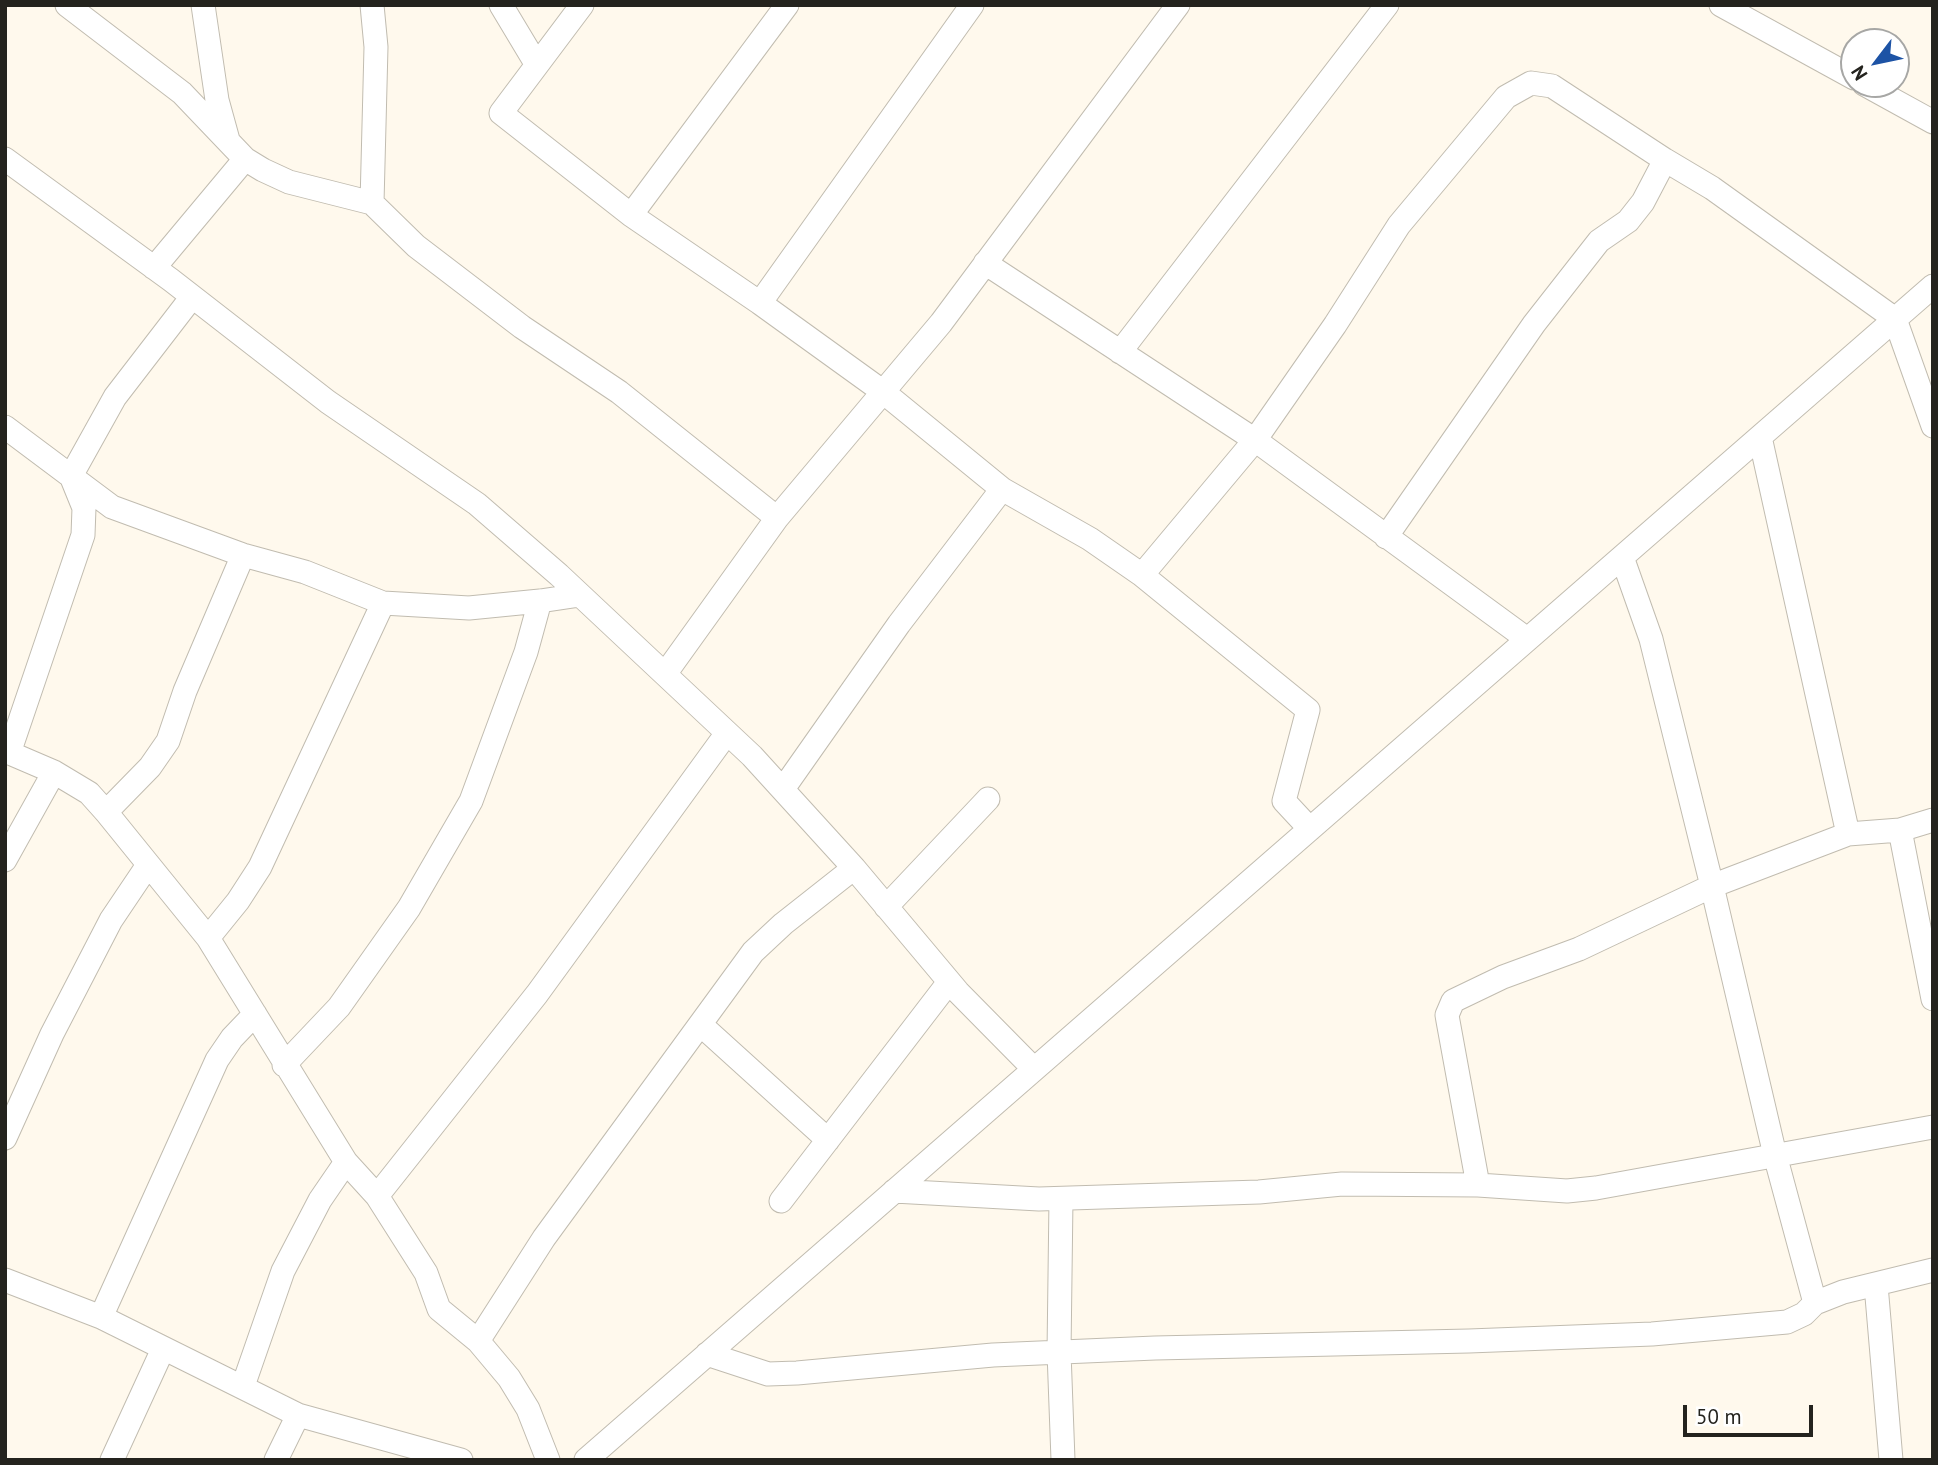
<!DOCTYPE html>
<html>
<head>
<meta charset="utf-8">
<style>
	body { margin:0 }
	#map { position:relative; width:1938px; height:1465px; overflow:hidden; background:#fff9ed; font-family:"PT Sans",sans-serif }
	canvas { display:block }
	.frame { position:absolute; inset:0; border:7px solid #24231e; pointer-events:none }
	.north { position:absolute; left:1840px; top:28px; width:70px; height:70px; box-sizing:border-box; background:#fff; border:2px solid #a7a7a5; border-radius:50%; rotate:238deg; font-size:19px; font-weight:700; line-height:28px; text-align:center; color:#24231e }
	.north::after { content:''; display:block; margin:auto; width:24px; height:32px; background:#1d53a5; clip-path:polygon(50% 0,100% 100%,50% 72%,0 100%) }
	.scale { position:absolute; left:1683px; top:1405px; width:130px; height:32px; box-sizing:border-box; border:4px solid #24231e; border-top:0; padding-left:9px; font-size:21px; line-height:24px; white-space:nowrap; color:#24231e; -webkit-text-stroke:5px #fff; paint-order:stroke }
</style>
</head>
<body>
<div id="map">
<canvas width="1938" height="1465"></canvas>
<div class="frame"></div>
<div class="north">N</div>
<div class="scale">50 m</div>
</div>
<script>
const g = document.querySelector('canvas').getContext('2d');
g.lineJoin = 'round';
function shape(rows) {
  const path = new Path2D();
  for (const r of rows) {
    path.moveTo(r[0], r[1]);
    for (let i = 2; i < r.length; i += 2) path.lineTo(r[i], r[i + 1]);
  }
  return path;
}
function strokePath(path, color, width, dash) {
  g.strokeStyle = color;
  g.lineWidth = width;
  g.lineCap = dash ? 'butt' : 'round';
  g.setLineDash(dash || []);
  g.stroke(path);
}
const minor = shape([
	[67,5,182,93,245,159,263,170,289,182,372,203,416,246,522,327,619,392,777,518],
	[203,5,217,100,228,140],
	[501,5,537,65],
	[582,5,501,113,631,215,760,303,882,391,1002,489,1090,539,1142,575,1308,710,1284,801,1310,829],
	[1721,5,1854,78],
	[1864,84,1933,122],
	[5,159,171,280,328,402,477,504,559,575,752,756,854,868,958,992,1034,1069],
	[372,203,376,47,372,5],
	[631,215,787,5],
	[985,263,1255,440,1527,639],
	[154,268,245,159],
	[760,303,972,5],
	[1120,352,1387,5],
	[5,427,112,507,243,555,305,572,383,603,469,608,540,601,580,595],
	[1760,437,1848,834],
	[1386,537,1534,324,1599,241,1628,221,1643,202,1665,160],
	[1622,557,1651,639,1712,886,1775,1155,1815,1303],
	[1142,575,1255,440,1335,325,1399,225,1506,97,1531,83,1552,86,1665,160,1712,188,1895,319,1933,426],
	[665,674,777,518,941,323,1178,5],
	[5,751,54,772,89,793,106,812,208,938,346,1162,377,1196,426,1273,439,1309,478,1341,509,1378,528,1409,548,1460],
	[9,753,83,535,84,508,71,476,115,397,192,297],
	[783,789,899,624,1002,489],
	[106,812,150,767,168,741,185,691,243,555],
	[1900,830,1933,999],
	[5,860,54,772],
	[886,907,988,799],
	[208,938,238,901,260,867,383,603],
	[701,1025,828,1140],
	[284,1065,339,1007,409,908,471,801,526,652,540,601],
	[5,1138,52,1034,111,920,148,865],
	[1478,1185,1448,1021,1447,1015,1453,1001,1503,977,1579,949,1712,886,1848,834,1900,830,1933,820],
	[894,1191,1039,1199,1259,1192,1342,1184,1478,1185,1567,1191,1596,1188,1933,1127],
	[377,1196,537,994,727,733],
	[1061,1199,1059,1352,1063,1460],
	[781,1201,949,982],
	[5,1280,101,1317,298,1415,461,1460],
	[1876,1285,1891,1460],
	[101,1317,217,1060,232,1038,255,1014],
	[478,1341,544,1238,753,952,783,924,854,868],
	[707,1354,768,1374,797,1373,993,1355,1155,1348,1469,1341,1652,1334,1787,1322,1804,1314,1815,1303,1843,1292,1933,1270],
	[243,1386,283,1271,320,1200,346,1162],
	[112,1460,163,1349],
	[276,1460,298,1415],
	[586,1460,1933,286]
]);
strokePath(minor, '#c1bcb0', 25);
strokePath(minor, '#fff', 23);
</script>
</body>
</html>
